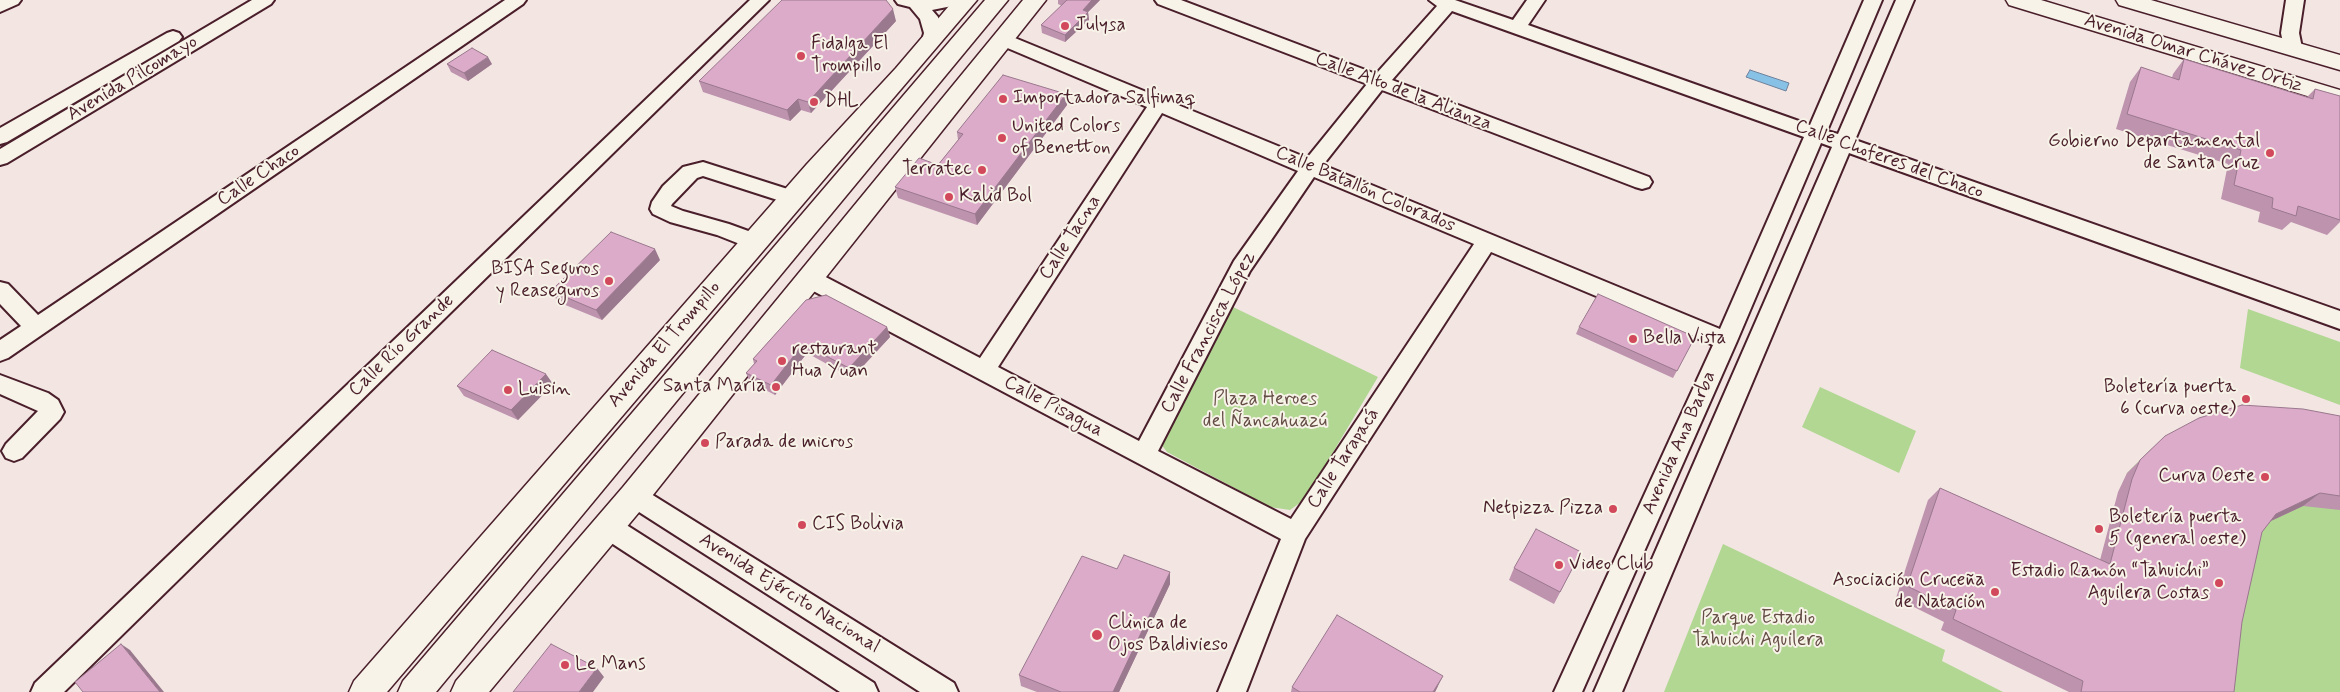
<!DOCTYPE html>
<html>
<head>
<meta charset="utf-8">
<style>
	body { margin:0 }
	canvas { display:block; background:#f2e5e2 }
</style>
</head>
<body>
<canvas width="2340" height="692"></canvas>
<script>
const g = document.querySelector('canvas').getContext('2d');
g.lineJoin = 'round';
function fill(path, color) {
  g.fillStyle = color;
  g.fill(path, 'evenodd');
}
function shape(rows) {
  const path = new Path2D();
  for (const r of rows) {
    path.moveTo(r[0], r[1]);
    for (let i = 2; i < r.length; i += 2) path.lineTo(r[i], r[i + 1]);
  }
  return path;
}
function strokePath(path, color, width, dash) {
  g.strokeStyle = color;
  g.lineWidth = width;
  g.lineCap = dash ? 'butt' : 'round';
  g.setLineDash(dash || []);
  g.stroke(path);
}
function drawText(font, color, halo, rows, align = 'center') {
  g.font = font + ' Mynerve,sans-serif';
  g.lineWidth = 4;
  g.setLineDash([]);
  g.textBaseline = 'middle';
  g.strokeStyle = halo;
  g.fillStyle = color;
  for (const [text, x, y, turn = 0] of rows) {
    g.save();
    g.translate(x, y);
    g.rotate((+turn || 0) * Math.PI / 180);
    g.textAlign = isNaN(turn) ? turn : align;
    if (halo) g.strokeText(text, 0, 0);
    g.fillText(text, 0, 0);
    g.restore();
  }
}
fill(shape([
	[1233,307,1378,377,1305,499,1290,510,1270,507,1167,452,1161,444,1161,434],
	[2248,309,2340,342,2340,405,2240,368],
	[1820,387,1916,431,1899,473,1802,427],
	[2185,430,2340,431,2340,692,2069,692,2127,473,2151,449],
	[1723,544,1945,650,1942,661,2003,692,1664,692]
]), '#b1d793');
const water = shape([
	[1750,70,1789,83,1786,91,1746,77,1750,70]
]);
fill(water, '#87c2e6');
strokePath(water, '#6f819b', 1);
const minor = shape([
	[0,0,21,0,18,4,0,12,0,0],
	[252,0,274,0,271,4,7,163,0,165,0,149,252,0],
	[505,0,526,0,523,4,8,358,0,361,0,340,21,326,0,304,0,282,8,284,38,315,505,0],
	[750,0,769,0,64,692,31,692,35,683,750,0],
	[895,0,965,0,962,4,932,10,938,17,942,33,937,45,931,47,925,45,922,41,924,33,920,19,910,7,898,4,895,0],
	[1155,0,1181,0,1376,74,1437,6,1429,0,1455,0,1513,20,1527,0,1545,0,1528,25,1810,125,1864,0,1882,0,1827,131,1838,134,1896,0,1914,0,1855,140,2340,311,2340,329,1849,153,1622,692,1594,692,1832,147,1821,143,1737,341,1582,692,1554,692,1713,345,1491,252,1305,539,1246,692,1218,692,1281,539,802,285,799,279,802,273,810,271,818,273,980,358,1147,107,998,44,995,40,998,36,1004,34,1010,36,1307,158,1367,84,1158,4,1155,0],
	[1452,11,1804,137,1720,329,1323,165,1382,90,1635,187,1642,189,1649,187,1652,182,1649,177,1392,80,1452,11],
	[1162,113,1298,171,1234,261,1139,441,998,367,1162,113],
	[1314,177,1474,244,1291,519,1158,451,1250,271,1314,177],
	[2286,0,2304,0,2299,33,2302,48,2300,52,2293,54,2286,52,2284,48,2281,33,2286,0],
	[173,31,179,33,182,37,179,41,7,142,0,144,0,128,167,33,173,31],
	[703,162,800,193,803,198,800,203,793,205,703,176,697,178,672,204,671,206,683,211,729,224,762,236,766,242,762,248,755,250,717,235,670,222,653,214,650,209,652,202,663,186,683,167,703,162],
	[0,375,48,393,58,400,64,412,60,419,22,458,14,461,6,458,2,451,6,444,38,411,0,394,0,375],
	[634,485,643,489,954,683,958,692,920,692,625,503,622,496,625,489,634,485],
	[608,516,617,519,874,683,878,692,840,692,599,535,596,527,599,519,608,516]
]);
const major = shape([
	[954,0,977,0,387,692,349,692,354,681,807,164,896,68,954,0],
	[985,0,1008,0,436,692,398,692,403,681,985,0],
	[1023,0,1046,0,645,505,489,692,451,692,456,681,623,487,1023,0],
	[2006,0,2041,0,2340,90,2340,106,2009,5,2006,0],
	[2116,0,2151,0,2340,55,2340,70,2119,5,2116,0]
]);
strokePath(minor, '#4a1f2b', 4);
strokePath(major, '#4a1f2b', 3);
fill(minor, '#f7f3e8');
fill(major, '#f7f3e8');
fill(shape([
	[1058,0,1100,0,1088,12,1089,20,1065,42,1042,33,1041,25,1062,6,1058,4],
	[896,21,811,113,801,110,790,121,703,92,699,81],
	[2184,59,2307,97,2315,89,2340,96,2340,222,2327,235,2291,222,2282,230,2258,222,2260,212,2221,199,2228,164,2116,129,2130,82,2141,67,2172,78,2173,74],
	[447,64,492,64,468,81,451,72],
	[1066,94,1067,105,977,225,898,198,895,187,938,165,958,140,957,132],
	[660,260,602,320,558,302,551,291],
	[806,300,887,327,890,337,852,378,807,353,775,395,750,382,746,373,754,364,753,359],
	[1579,327,1695,337,1673,378,1576,334],
	[553,384,518,420,464,396,457,386],
	[2340,416,2340,510,2303,506,2271,521,2262,532,2242,622,2234,692,2069,692,1941,630,1944,622,1896,598,1928,500,1940,488,2100,560,2118,492,2127,473,2165,436],
	[1581,552,1554,604,1509,580,1514,568],
	[1117,569,1170,584,1119,692,1037,692,1021,686,1019,675],
	[1438,686,1435,692,1291,692,1292,687]
]), '#bd93ae');
fill(shape([
	[1092,0,1100,0,1088,12,1089,20,1065,42,1065,35,1083,10],
	[893,9,896,21,811,113,808,102],
	[488,57,492,64,468,81,464,73],
	[1066,94,1067,105,977,225,975,214],
	[798,99,801,110,790,121,787,110],
	[655,249,660,260,602,320,596,310],
	[887,327,890,337,852,378,849,368],
	[803,344,807,353,775,395,771,385],
	[546,374,553,384,518,420,511,410],
	[2320,493,2303,506,2260,526,2276,514],
	[1170,572,1170,584,1119,692,1113,692],
	[121,644,130,650,164,692,160,692],
	[597,668,604,677,593,692,579,692],
	[1443,676,1435,692,1433,692]
]), '#9a788d');
const building = shape([
	[782,0,886,0,893,9,808,102,798,99,787,110,699,81,782,0],
	[1067,0,1092,0,1083,10,1088,12,1065,35,1041,25,1067,0],
	[472,48,488,57,464,73,447,64,472,48],
	[2184,59,2313,99,2315,89,2340,96,2340,220,2298,206,2296,216,2272,208,2273,198,2234,185,2241,150,2127,114,2141,67,2179,80,2184,59],
	[1003,75,1066,94,975,214,895,187,919,158,938,165,963,134,957,132,1003,75],
	[611,232,655,249,596,310,551,291,611,232],
	[1598,294,1695,337,1677,371,1579,327,1598,294],
	[826,295,887,327,849,368,803,344,771,385,746,373,757,361,753,359,806,300,826,295],
	[492,350,546,374,511,410,457,386,492,350],
	[2242,405,2303,409,2340,416,2340,496,2320,493,2276,514,2262,532,2242,622,2234,692,2081,692,2083,681,1953,619,1956,610,1907,586,1940,488,2110,564,2132,479,2140,460,2165,436,2199,418,2242,405],
	[1536,529,1581,552,1560,592,1514,568,1536,529],
	[1124,555,1170,572,1113,692,1061,692,1019,675,1082,556,1117,569,1124,555],
	[1337,615,1443,676,1433,692,1300,692,1292,687,1337,615],
	[121,644,160,692,83,692,75,682,121,644],
	[551,644,597,668,579,692,513,692,551,644]
]);
fill(building, '#dcabca');
strokePath(building, '#9a788d', 1);
for (const [x, y, r, color] of [
	[1065,26,5,"#d1495b"],
	[801,56,5,"#d1495b"],
	[1003,99,5,"#d1495b"],
	[814,102,5,"#d1495b"],
	[1002,138,5,"#d1495b"],
	[2270,153,5,"#d1495b"],
	[982,170,5,"#d1495b"],
	[949,197,5,"#d1495b"],
	[609,281,5,"#d1495b"],
	[1633,339,5,"#d1495b"],
	[782,361,5,"#d1495b"],
	[776,387,5,"#d1495b"],
	[508,390,5,"#d1495b"],
	[2246,399,5,"#d1495b"],
	[705,443,5,"#d1495b"],
	[2265,477,5,"#d1495b"],
	[1613,509,5,"#d1495b"],
	[802,525,5,"#d1495b"],
	[2099,529,5,"#d1495b"],
	[1559,565,5,"#d1495b"],
	[2219,583,5,"#d1495b"],
	[1995,592,5,"#d1495b"],
	[1097,635,6,"#d1495b"],
	[565,665,5,"#d1495b"]
]) {
  const dot = new Path2D();
  dot.arc(x, y, r, 0, 2 * Math.PI);
  g.fillStyle = color;
  g.fill(dot);
  strokePath(dot, '#f7f3e8', 2);
}
drawText('19px', '#4a1f2b', '#f7f3e8', [
	["Julysa",1075,26],
	["Fidalga El",811,45],
	["Trompillo",811,67],
	["Importadora Salfimaq",1013,99],
	["DHL",824,102],
	["United Colors",1012,127],
	["of Benetton",1012,149],
	["Gobierno Departamental",2260,142,"right"],
	["de Santa Cruz",2260,164,"right"],
	["Terratec",972,170,"right"],
	["Kalid Bol",959,197],
	["BISA Seguros",599,270,"right"],
	["y Reaseguros",599,292,"right"],
	["Bella Vista",1643,339],
	["restaurant",792,350],
	["Hua Yuan",792,372],
	["Santa María",766,387,"right"],
	["Boletería puerta",2236,388,"right"],
	["6 (curva oeste)",2236,410,"right"],
	["Luisin",518,390],
	["Parada de micros",715,443],
	["Curva Oeste",2255,477,"right"],
	["Netpizza Pizza",1603,509,"right"],
	["Boletería puerta",2109,518],
	["5 (general oeste)",2109,540],
	["CIS Bolivia",812,525],
	["Video Club",1569,565],
	["Estadio Ramón “Tahuichi”",2209,572,"right"],
	["Aguilera Costas",2209,594,"right"],
	["Asociación Cruceña",1985,581,"right"],
	["de Natación",1985,603,"right"],
	["Clinica de",1108,624],
	["Ojos Baldivieso",1108,646],
	["Le Mans",575,665]
], 'left');
drawText('19px', '#4a1f2b', '#f7f3e8', [
	["Avenida Omar Chávez Ortiz",2193,54,17],
	["Avenida Pilcomayo",133,79,-31],
	["Calle Alto de la Alianza",1403,92,21],
	["Calle Choferes del Chaco",1889,160,20],
	["Calle Chaco",259,176,-34],
	["Calle Batallón Colorados",1365,190,23],
	["Calle Tacna",1071,238,-57],
	["Calle Francisca López",1209,333,-62],
	["Avenida El Trompillo",665,345,-49],
	["Calle Río Grande",402,346,-44],
	["Calle Pisagua",1053,407,28],
	["Avenida Ana Barba",1680,443,-66],
	["Calle Tarapacá",1344,459,-57],
	["Avenida Ejército Nacional",789,594,32]
]);
drawText('19px', '#644d45', '#f7f3e8', [
	["Plaza Heroes",1265,400],
	["del Ñancahuazú",1265,422],
	["Parque Estadio",1758,619],
	["Tahuichi Aguilera",1758,641]
]);
</script>
</body>
</html>
